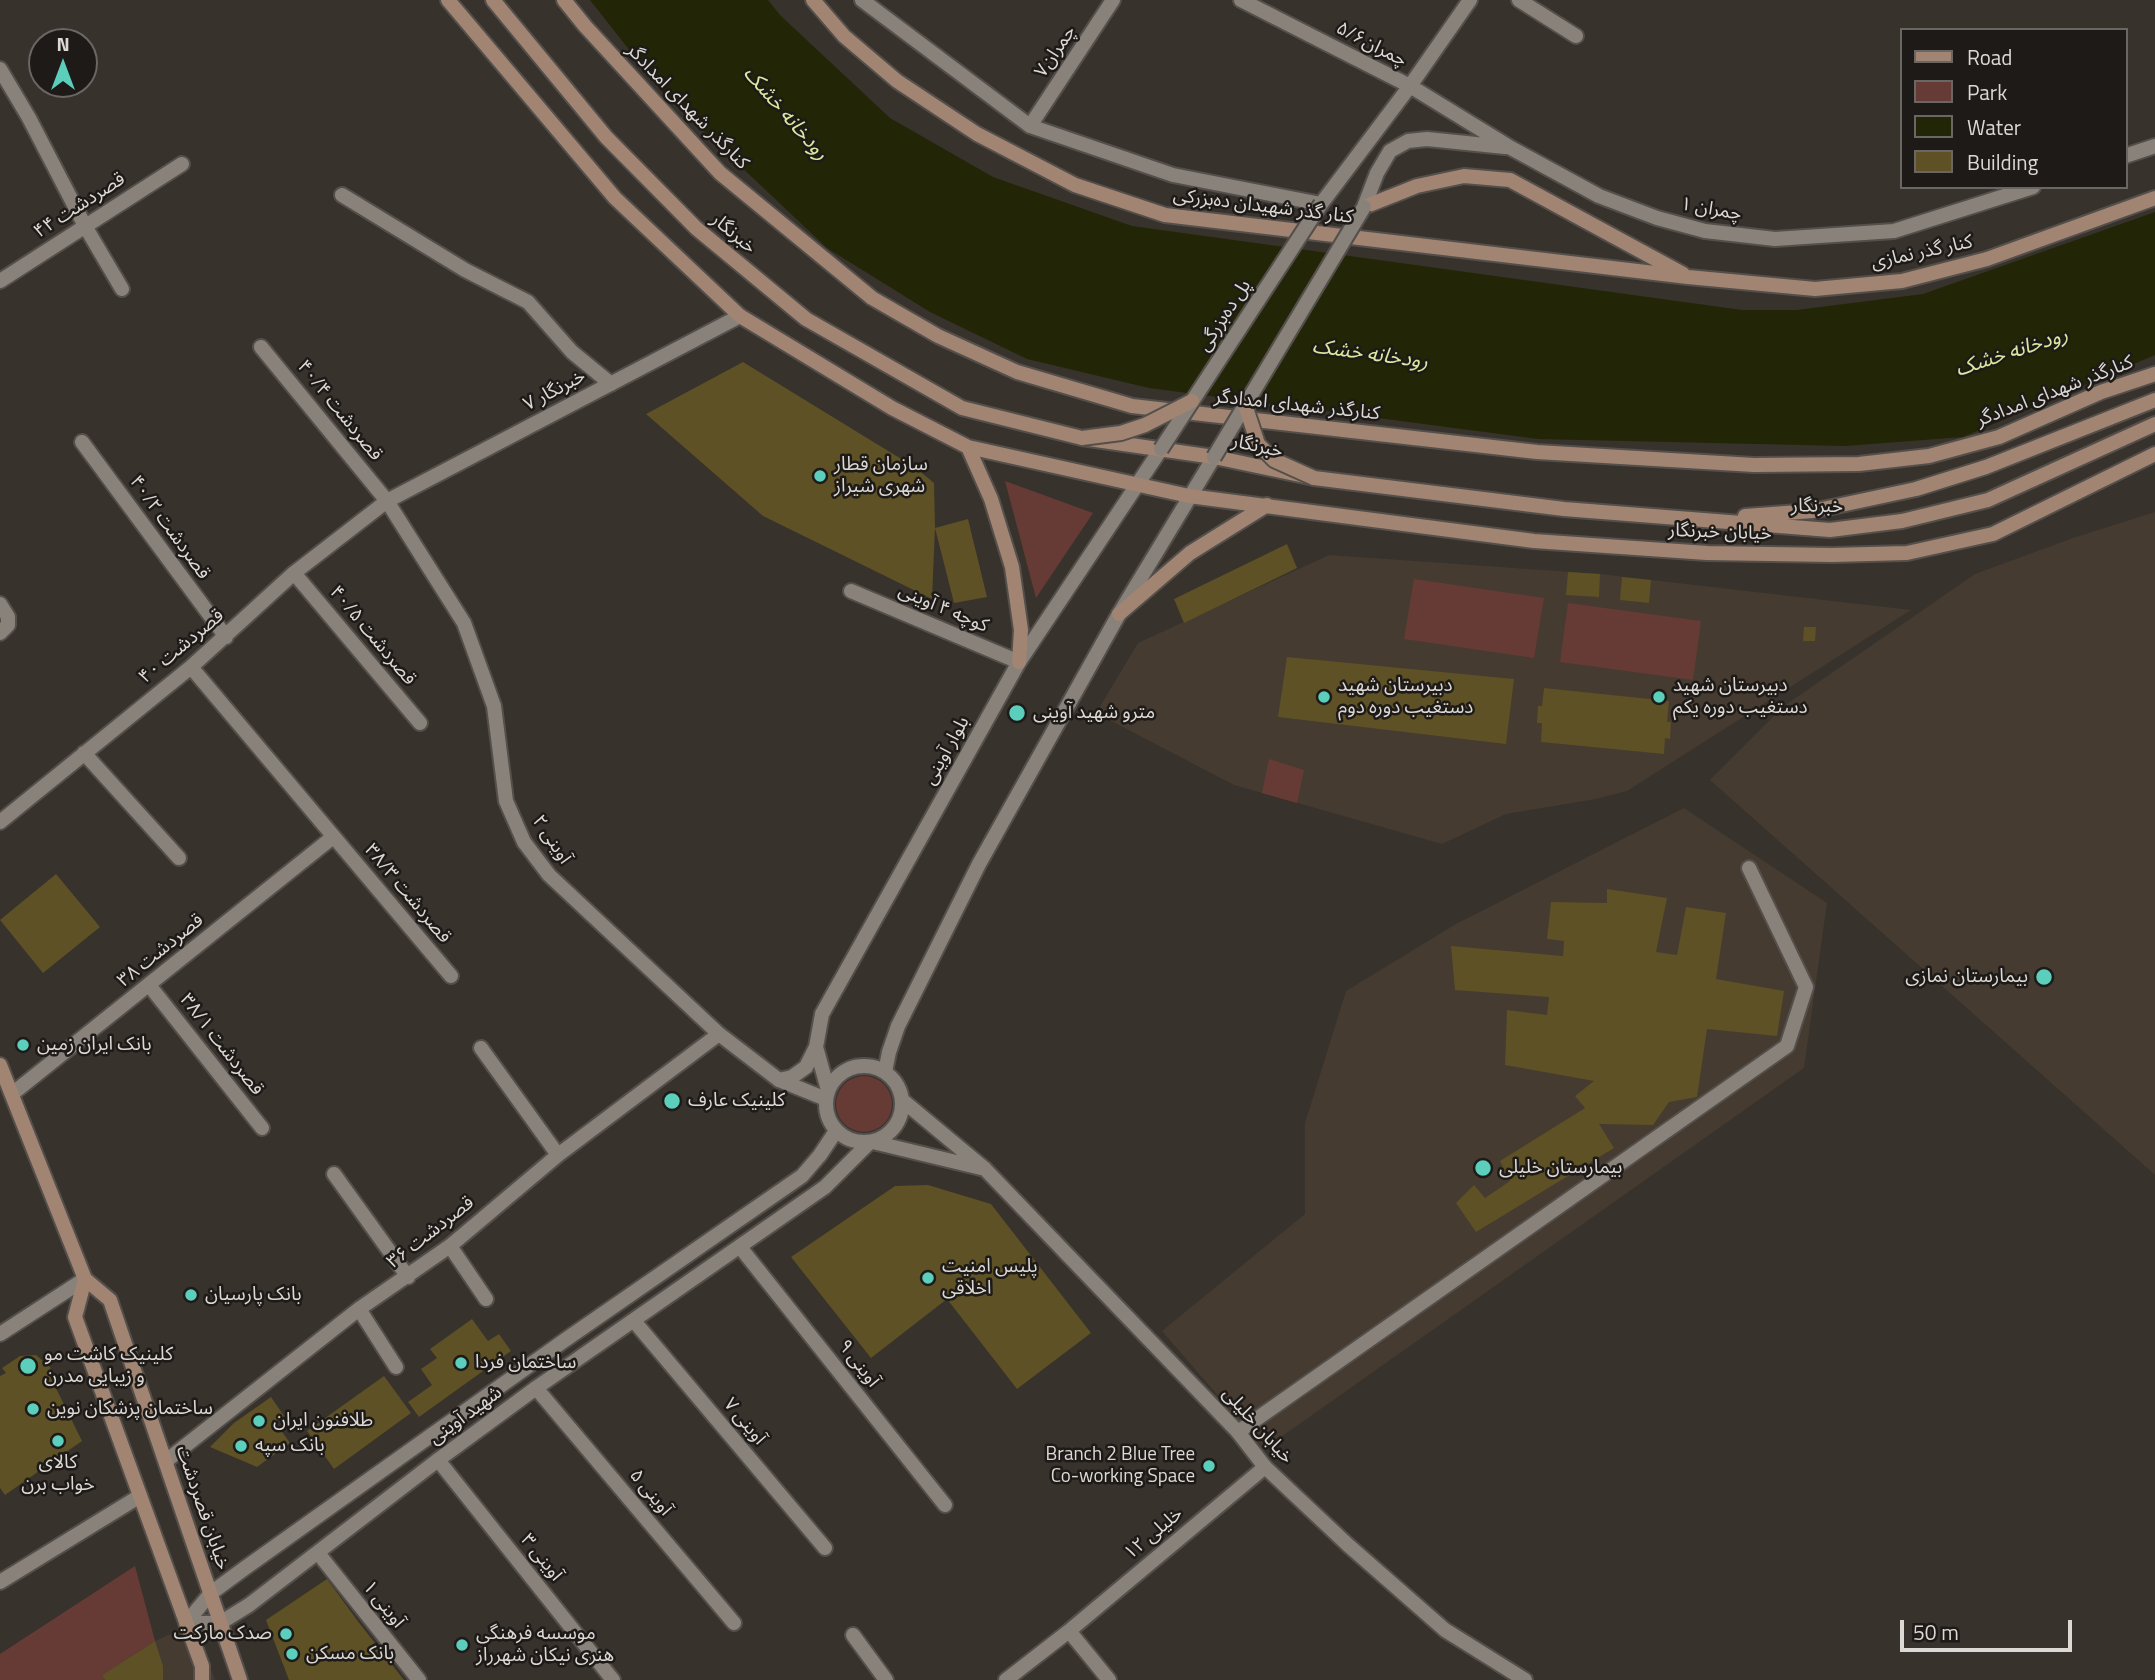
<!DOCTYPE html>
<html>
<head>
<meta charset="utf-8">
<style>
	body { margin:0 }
	#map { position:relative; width:2155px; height:1680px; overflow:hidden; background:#37322c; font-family:"Titillium Web",sans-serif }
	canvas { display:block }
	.legend { position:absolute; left:1900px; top:28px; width:228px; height:161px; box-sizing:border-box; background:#1d1a18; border:2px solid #696664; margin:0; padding:9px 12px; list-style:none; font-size:21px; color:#dcd9d5 }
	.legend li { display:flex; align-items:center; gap:14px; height:35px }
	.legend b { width:35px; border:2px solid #696664 }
	.north { position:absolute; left:28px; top:28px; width:70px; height:70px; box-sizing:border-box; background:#1d1a18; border:2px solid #696664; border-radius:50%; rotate:0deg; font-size:19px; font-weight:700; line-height:28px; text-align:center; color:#dcd9d5 }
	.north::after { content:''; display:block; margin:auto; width:24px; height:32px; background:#5bcebc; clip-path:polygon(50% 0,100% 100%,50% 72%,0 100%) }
	.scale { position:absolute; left:1900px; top:1620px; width:172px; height:32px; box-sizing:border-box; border:4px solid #dcd9d5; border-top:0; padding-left:9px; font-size:21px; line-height:24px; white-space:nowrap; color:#dcd9d5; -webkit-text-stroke:5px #1d1a18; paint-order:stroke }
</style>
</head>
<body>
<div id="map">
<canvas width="2155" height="1680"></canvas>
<ul class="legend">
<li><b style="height:9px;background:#a18572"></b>Road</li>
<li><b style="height:19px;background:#663b35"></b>Park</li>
<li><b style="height:19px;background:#232606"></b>Water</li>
<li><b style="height:19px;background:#5d5125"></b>Building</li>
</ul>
<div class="north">N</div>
<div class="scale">50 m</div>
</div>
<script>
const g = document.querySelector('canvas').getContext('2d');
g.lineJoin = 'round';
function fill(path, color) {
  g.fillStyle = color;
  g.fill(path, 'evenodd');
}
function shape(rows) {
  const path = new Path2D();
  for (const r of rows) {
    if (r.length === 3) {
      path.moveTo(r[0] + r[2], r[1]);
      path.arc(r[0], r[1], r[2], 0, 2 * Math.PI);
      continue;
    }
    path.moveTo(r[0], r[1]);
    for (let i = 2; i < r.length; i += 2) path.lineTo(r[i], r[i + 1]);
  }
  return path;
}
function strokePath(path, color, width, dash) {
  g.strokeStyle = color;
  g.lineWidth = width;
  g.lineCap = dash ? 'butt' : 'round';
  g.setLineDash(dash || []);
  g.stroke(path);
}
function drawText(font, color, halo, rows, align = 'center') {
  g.font = font + ' "Titillium Web","Noto Sans Arabic",sans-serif';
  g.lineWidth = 5;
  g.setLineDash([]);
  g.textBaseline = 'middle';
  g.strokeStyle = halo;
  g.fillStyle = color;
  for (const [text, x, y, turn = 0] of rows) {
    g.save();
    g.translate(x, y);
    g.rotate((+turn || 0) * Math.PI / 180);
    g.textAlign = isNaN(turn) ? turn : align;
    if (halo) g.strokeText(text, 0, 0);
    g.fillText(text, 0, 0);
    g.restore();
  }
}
fill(shape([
	[2155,512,2155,1175,1710,780,1784,706,1975,574,2073,538],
	[1329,555,1600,574,1911,610,1627,791,1596,799,1506,814,1442,844,1234,785,1096,713,1138,643],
	[1684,808,1827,903,1804,1068,1264,1449,1162,1331,1305,1214,1305,1123,1346,991,1456,924],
	[194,1623,215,1680,105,1680,102,1675,155,1641]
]), '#453b30');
fill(shape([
	[1005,481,1093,513,1036,598],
	[1414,579,1544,598,1534,658,1404,639],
	[1568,603,1701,621,1693,680,1560,662],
	[1269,759,1304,770,1297,803,1262,793],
	[864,1104,28],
	[135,1566,155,1641,102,1675,105,1680,0,1680,0,1654]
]), '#663b35');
fill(shape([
	[590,0,768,0,780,15,890,118,993,177,1132,226,1742,310,1797,310,1923,294,2155,212,2155,355,1963,437,1845,446,1538,439,1149,388,1027,359,930,312,827,248,663,93]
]), '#232606');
fill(shape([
	[743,362,916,468,934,483,935,528,968,519,987,597,954,603,935,528,932,599,763,516,646,414],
	[1287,544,1297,568,1184,623,1174,599],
	[1568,572,1600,574,1599,597,1566,595],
	[1622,577,1651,580,1649,603,1620,600],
	[1804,627,1816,627,1815,641,1803,641],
	[1287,657,1514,679,1506,744,1278,717],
	[1544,688,1669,701,1667,722,1671,722,1670,739,1665,738,1664,754,1541,742,1542,723,1537,723,1538,706,1542,706],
	[56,874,100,927,43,973,0,920],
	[1607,889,1667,898,1656,952,1677,955,1686,907,1726,913,1716,979,1784,991,1777,1036,1707,1029,1697,1097,1669,1102,1653,1125,1599,1124,1614,1148,1476,1232,1456,1203,1474,1185,1485,1198,1510,1181,1500,1161,1585,1108,1575,1096,1594,1081,1505,1065,1507,1010,1547,1015,1549,997,1455,990,1451,946,1563,956,1564,941,1547,939,1551,902,1607,903],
	[928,1185,991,1204,1091,1333,1017,1389,947,1299,871,1358,791,1257,895,1186],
	[472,1319,488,1341,499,1334,511,1351,419,1417,408,1402,432,1385,421,1369,437,1358,430,1349],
	[36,1355,51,1368,48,1372,82,1441,5,1495,0,1488,0,1376,6,1373,2,1368,20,1356],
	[384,1376,411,1413,334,1469,307,1431],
	[271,1397,284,1416,275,1422,290,1443,257,1467,210,1447,234,1423],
	[327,1579,360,1624,404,1680,289,1680,266,1620],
	[155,1641,163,1666,163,1680,105,1680,102,1675]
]), '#5d5125');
const minor = shape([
	[862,0,1030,126,1173,175,1321,204],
	[1241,0,1410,86],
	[1519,0,1576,36],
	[0,69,29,118,85,226,122,289],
	[1030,126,1113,0],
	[342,195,465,270,528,302,572,352,611,384],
	[0,281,182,164],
	[261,347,387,501,464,623,494,706,506,801,524,842,549,875,719,1034,779,1080,826,1099],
	[82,442,226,637],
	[294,573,420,723],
	[851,591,1019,662],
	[0,604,8,617,8,625,0,633],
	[191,667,451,976],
	[84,753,179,858],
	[0,822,191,667,294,573,387,501,740,316],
	[149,985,262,1128],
	[481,1048,558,1155],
	[12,1094,333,837],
	[334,1174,408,1277],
	[450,1246,486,1299],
	[740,1247,945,1505],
	[359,1309,396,1367],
	[634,1321,825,1548],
	[0,1334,85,1279],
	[536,1388,734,1623],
	[1238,1432,1787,1046,1806,987,1749,868],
	[438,1460,613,1680],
	[166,1461,359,1309,450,1246,558,1155,719,1034],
	[318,1553,419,1680],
	[0,1582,140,1496],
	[1069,1631,1109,1680],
	[853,1635,886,1680],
	[1006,1680,1069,1631,1265,1467]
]);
const tertiary = shape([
	[1410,86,1511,148,1599,196,1657,218,1705,231,1775,239,1894,231,2033,187],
	[2125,156,2155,146],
	[1321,204,1410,86,1470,0],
	[1364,207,1377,173,1390,151,1408,141,1427,139,1505,147],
	[864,1104,38],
	[885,1072,889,1052,898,1026,979,864,1119,614,1214,457],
	[779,1080,792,1077,806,1067,816,1047],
	[828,1090,816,1047,822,1014,1019,662,1161,449],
	[902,1100,985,1169,1238,1432,1265,1467,1348,1545,1445,1630,1525,1680],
	[873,1142,981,1168],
	[186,1623,220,1623,249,1605,438,1460,536,1388,825,1187,870,1142],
	[186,1623,211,1593,245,1568,565,1340,802,1176,820,1155,836,1131]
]);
const secondary = shape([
	[448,0,615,198,740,316,892,408,968,447,1189,496,1534,541,1707,553,1832,555,1907,553,1993,534,2155,454],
	[493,0,606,137,696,228,806,319,962,408,1082,438,1214,457,1314,478,1564,509,1830,530,1902,521,1988,500,2155,424],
	[564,0,585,26,720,173,872,298,938,336,1017,372,1132,406,1537,452,1754,465,1859,464,1929,456,1999,437,2101,392,2155,374],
	[813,0,844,36,897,81,977,134,1075,185,1165,215,1688,277,1815,289,1902,281,1987,259,2155,198],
	[1364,207,1417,186,1464,176,1510,180,1683,274],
	[968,447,991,499,1012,567,1021,630,1019,662],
	[1745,516,1813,511,1916,489,1986,467,2155,400],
	[1119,614,1190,553,1267,505],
	[0,1065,85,1279,110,1300,240,1680],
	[85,1279,75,1317,202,1666,202,1680]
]);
strokePath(minor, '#544f4b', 18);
strokePath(tertiary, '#544f4b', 18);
strokePath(secondary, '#544f4b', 18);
strokePath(minor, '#88827b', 14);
strokePath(tertiary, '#88827b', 14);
strokePath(secondary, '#a18572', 14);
const tertiaryBridge = shape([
	[1161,449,1321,204],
	[1214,457,1364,207]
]);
const secondaryBridge = shape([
	[1245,405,1258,444,1274,460,1314,478],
	[1082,438,1121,433,1145,425,1192,401]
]);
strokePath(tertiaryBridge, '#544f4b', 18, []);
strokePath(secondaryBridge, '#544f4b', 18, []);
strokePath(tertiaryBridge, '#88827b', 14);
strokePath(secondaryBridge, '#a18572', 14);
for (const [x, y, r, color] of [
	[820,476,7,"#5bcebc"],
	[1324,697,7,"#5bcebc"],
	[1659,697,7,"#5bcebc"],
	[1017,713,9,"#5bcebc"],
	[2044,977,9,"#5bcebc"],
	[23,1045,7,"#5bcebc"],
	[672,1101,9,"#5bcebc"],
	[1483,1168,9,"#5bcebc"],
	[928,1278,7,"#5bcebc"],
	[191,1295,7,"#5bcebc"],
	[461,1363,7,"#5bcebc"],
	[28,1366,9,"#5bcebc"],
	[33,1409,7,"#5bcebc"],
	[259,1421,7,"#5bcebc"],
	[58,1441,7,"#5bcebc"],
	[241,1446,7,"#5bcebc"],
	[1209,1466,7,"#5bcebc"],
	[286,1634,7,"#5bcebc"],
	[462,1645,7,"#5bcebc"],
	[292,1654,7,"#5bcebc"]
]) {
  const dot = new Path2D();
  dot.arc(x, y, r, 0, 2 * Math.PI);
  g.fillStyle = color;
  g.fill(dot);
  strokePath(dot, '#1d1a18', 2.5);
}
drawText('19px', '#dcd9d5', '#1d1a18', [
	["چمران۵/۶",1371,45,27],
	["چمران۷",1056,52,-56],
	["کنارگذر شهدای امدادگر",687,107,46],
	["۴۴ قصردشت",80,206,-33],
	["کنار گذر شهیدان ده‌بزرکی",1263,207,7],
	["چمران ۱",1711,210,10],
	["خبرنگار",733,234,40],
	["کنار گذر نمازی",1922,253,-12],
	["پل ده‌بزرگی",1225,316,-57],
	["۷ خبرنگار",555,391,-28],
	["کنارگذر شهدای امدادگر",2055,392,-21],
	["کنارگذر شهدای امدادگر",1297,406,6],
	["۴۰/۴ قصردشت",339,411,51],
	["خبرنگار",1257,447,12],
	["خبرنگار",1817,507,1],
	["۴۰/۲ قصردشت",169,528,54],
	["خیابان خبرنگار",1720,533,2],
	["کوچه ۴ آوینی",943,609,23],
	["۴۰/۵ قصردشت",372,636,50],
	["۴۰ قصردشت",182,647,-40],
	["بلوار آوینی",947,751,-61],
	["۲ آوینی",551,840,56],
	["۳۸/۳ قصردشت",407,894,50],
	["۳۸ قصردشت",161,951,-39],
	["۳۸/۱ قصردشت",221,1045,52],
	["۳۶ قصردشت",431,1233,-38],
	["۹ آوینی",858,1364,52],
	["شهید آوینی",466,1416,-36],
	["۷ آوینی",744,1422,50],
	["خیابان خلیلی",1257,1426,48],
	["۵ آوینی",650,1493,50],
	["خیابان قصردشت",202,1508,71],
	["۱۲ خلیلی",1154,1534,-40],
	["۳ آوینی",541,1558,51],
	["۱ آوینی",383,1605,51]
]);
drawText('19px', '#dcd9d5', '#1d1a18', [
	["سازمان قطار",834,465],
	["شهری شیراز",834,487],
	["دبیرستان شهید",1338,686],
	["دستغیب دوره دوم",1338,708],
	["دبیرستان شهید",1673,686],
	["دستغیب دوره یکم",1673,708],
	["مترو شهید آوینی",1033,713],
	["بیمارستان نمازی",2028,977,"right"],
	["بانک ایران زمین",37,1045],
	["کلینیک عارف",688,1101],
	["بیمارستان خلیلی",1499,1168],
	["پلیس امنیت",942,1267],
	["اخلاقی",942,1289],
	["بانک پارسیان",205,1295],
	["کلینیک کاشت مو",44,1355],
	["و زیبایی مدرن",44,1377],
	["ساختمان فردا",475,1363],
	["ساختمان پزشکان نوین",47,1409],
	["طلافنون ایران",273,1421],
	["بانک سپه",255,1446],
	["Branch 2 Blue Tree",1195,1455,"right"],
	["Co-working Space",1195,1477,"right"],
	["کالای",58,1463,"center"],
	["خواب برن",58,1485,"center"],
	["صدک مارکت",272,1634,"right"],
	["موسسه فرهنگی",476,1634],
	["هنری نیکان شهرراز",476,1656],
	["بانک مسکن",306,1654]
], 'left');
drawText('italic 21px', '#dce79f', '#1d1a18', [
	["رودخانه خشک",785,114,49],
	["رودخانه خشک",2012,353,-18],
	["رودخانه خشک",1370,355,8]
]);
</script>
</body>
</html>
